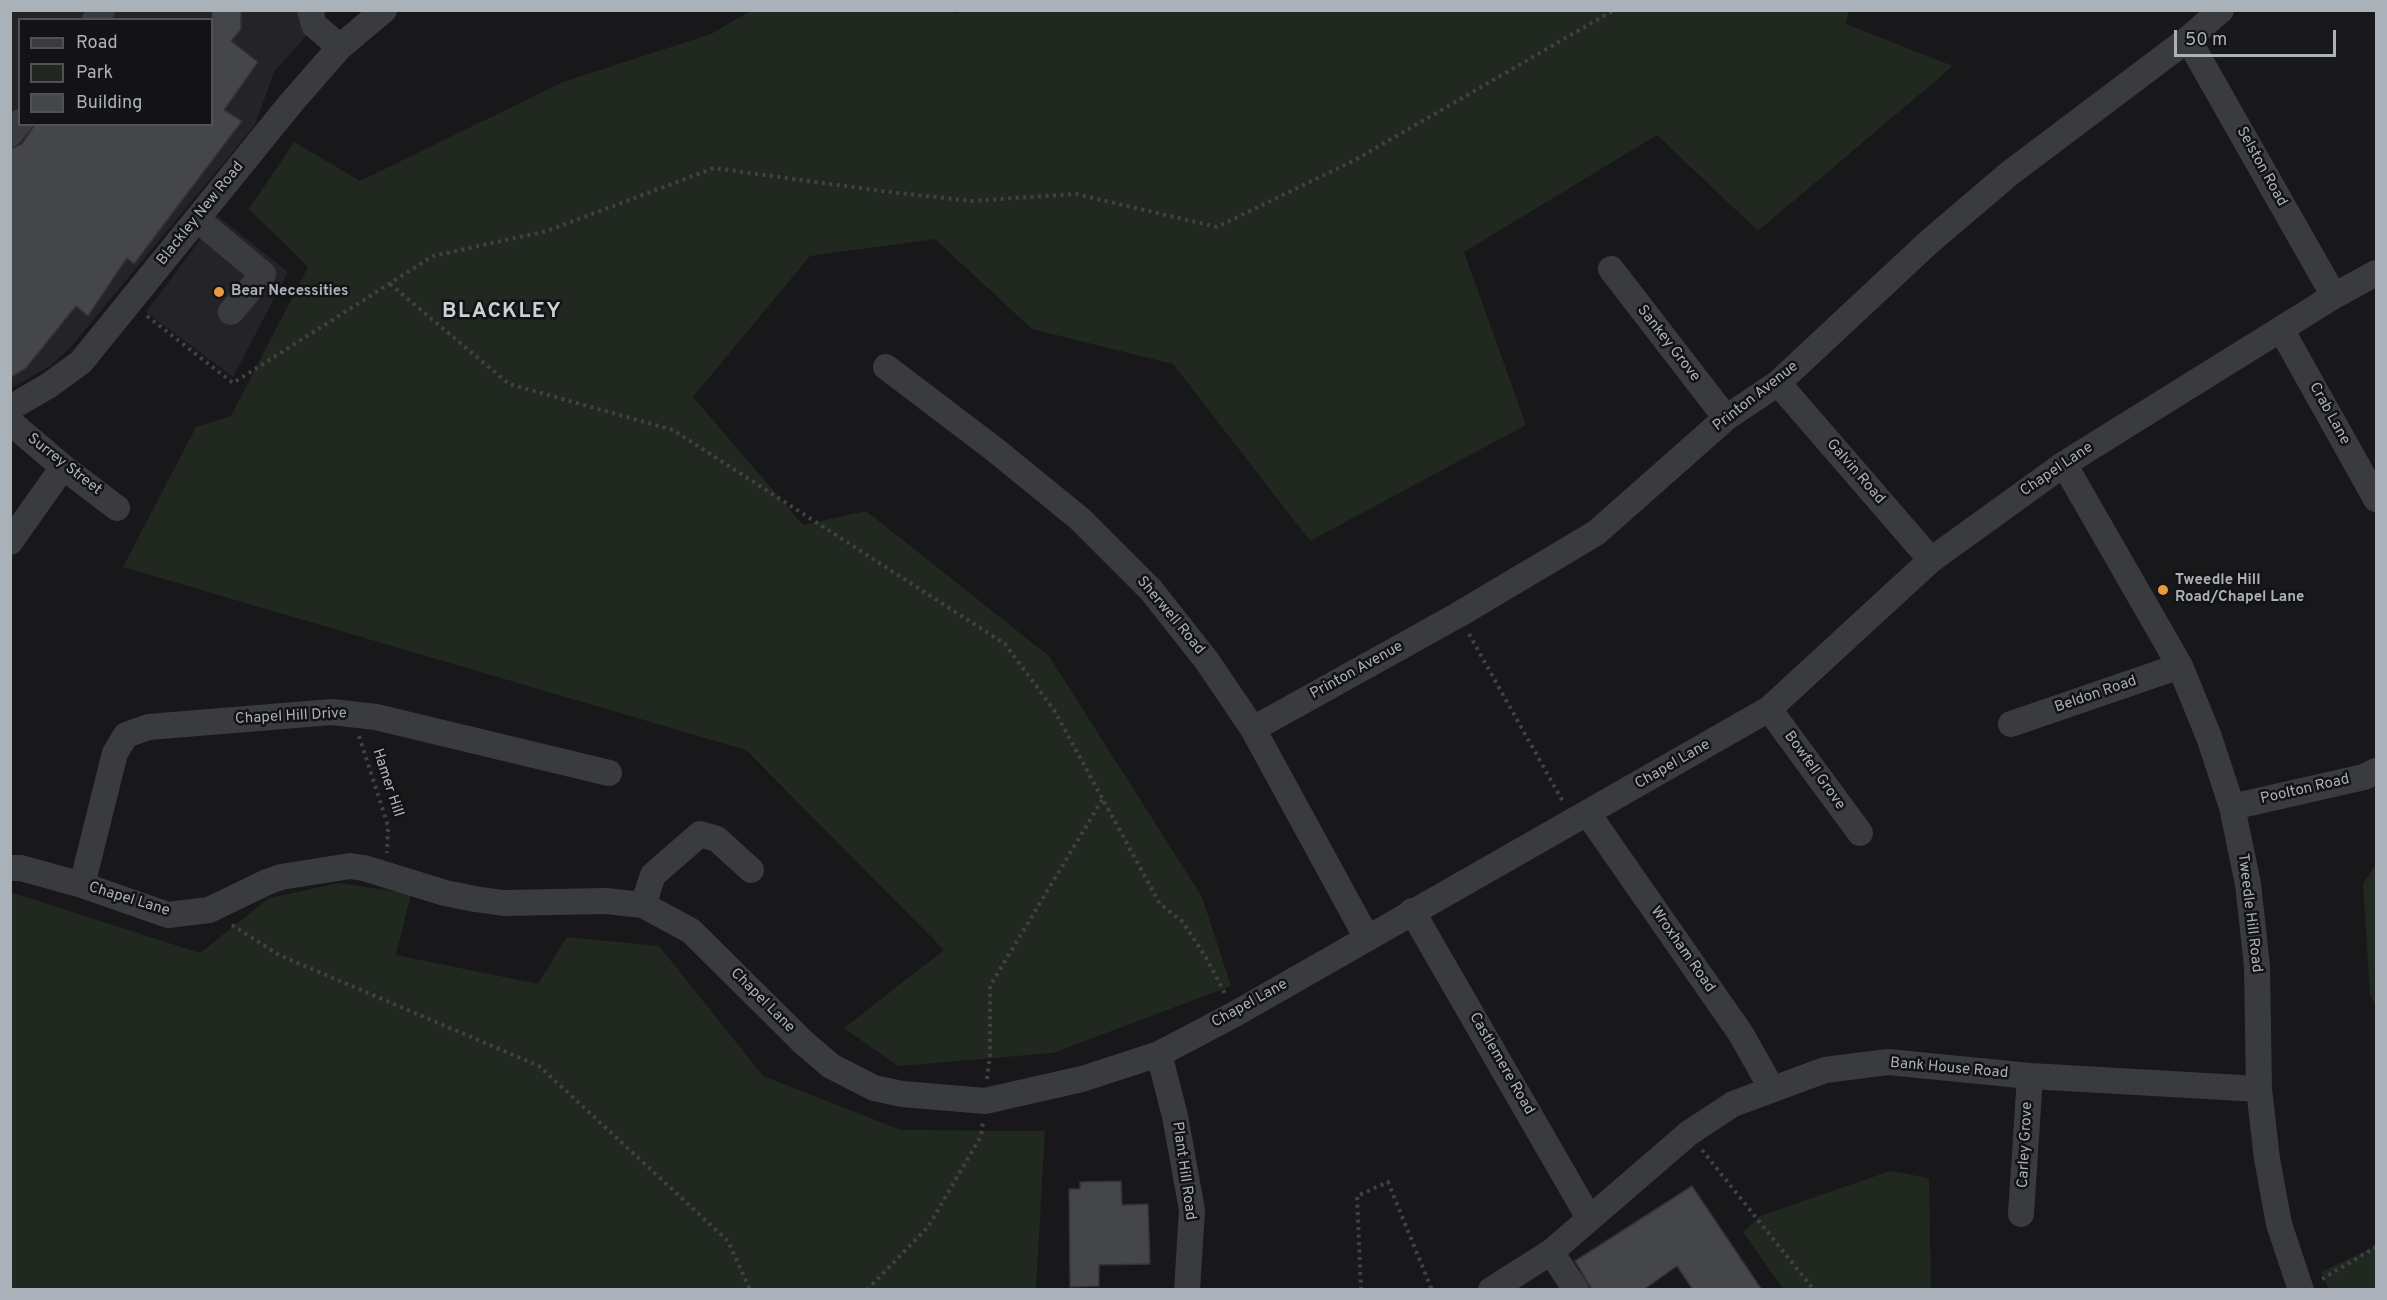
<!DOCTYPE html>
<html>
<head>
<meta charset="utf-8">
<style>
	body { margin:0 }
	#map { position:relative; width:2387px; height:1300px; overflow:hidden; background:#18181a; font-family:Overpass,sans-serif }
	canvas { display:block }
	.frame { position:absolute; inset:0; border:12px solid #abb1b9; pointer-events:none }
	.legend { position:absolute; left:18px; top:18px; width:195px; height:108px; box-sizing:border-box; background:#131315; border:2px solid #505257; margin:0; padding:8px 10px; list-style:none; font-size:18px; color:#abb1b9 }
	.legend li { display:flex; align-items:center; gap:12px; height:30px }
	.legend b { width:30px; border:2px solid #505257 }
	.scale { position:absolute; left:2174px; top:30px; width:162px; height:27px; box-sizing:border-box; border:3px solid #abb1b9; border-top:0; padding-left:8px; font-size:18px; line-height:21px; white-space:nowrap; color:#abb1b9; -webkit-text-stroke:4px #131315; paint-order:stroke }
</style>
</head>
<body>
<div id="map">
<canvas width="2387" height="1300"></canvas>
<div class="frame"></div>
<ul class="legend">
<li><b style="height:8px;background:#393b3f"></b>Road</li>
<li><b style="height:16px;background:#202820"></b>Park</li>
<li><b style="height:16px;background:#45464a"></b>Building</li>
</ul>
<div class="scale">50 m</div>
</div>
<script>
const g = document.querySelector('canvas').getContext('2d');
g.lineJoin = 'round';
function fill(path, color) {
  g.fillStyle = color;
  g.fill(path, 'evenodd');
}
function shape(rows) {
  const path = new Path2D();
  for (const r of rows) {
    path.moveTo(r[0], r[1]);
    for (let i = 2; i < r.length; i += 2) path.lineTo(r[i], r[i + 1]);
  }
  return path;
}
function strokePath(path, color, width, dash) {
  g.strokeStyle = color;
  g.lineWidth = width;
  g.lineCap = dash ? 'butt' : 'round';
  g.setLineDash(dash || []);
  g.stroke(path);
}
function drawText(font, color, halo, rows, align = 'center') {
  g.font = font + ' Overpass,sans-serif';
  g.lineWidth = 5;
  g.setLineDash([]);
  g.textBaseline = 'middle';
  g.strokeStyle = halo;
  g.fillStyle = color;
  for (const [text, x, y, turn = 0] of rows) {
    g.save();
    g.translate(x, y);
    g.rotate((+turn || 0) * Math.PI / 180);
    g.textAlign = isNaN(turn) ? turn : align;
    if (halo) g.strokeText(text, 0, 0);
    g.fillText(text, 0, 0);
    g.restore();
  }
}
fill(shape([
	[11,11,328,11,274,72,255,125,70,348,50,366,11,388],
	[20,20,212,20,212,124,20,124],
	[218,216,288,272,233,377,146,312]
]), '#242427');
fill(shape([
	[953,11,957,14,962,10,1849,11,1846,24,1953,66,1758,231,1657,135,1464,252,1526,425,1310,541,1173,364,1032,329,935,239,810,256,693,397,803,525,866,511,1049,656,1202,897,1231,986,1053,1053,898,1066,844,1028,944,950,746,750,123,567,196,427,231,416,308,267,249,209,294,142,360,181,563,82,711,34,750,11],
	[2376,865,2376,1006,2370,995,2363,883],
	[339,883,411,894,396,955,538,984,567,937,659,946,763,1076,901,1130,1045,1131,1036,1289,11,1289,10,892,200,953,269,898],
	[1890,1171,1929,1178,1931,1289,1783,1289,1743,1232,1760,1216],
	[2376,1246,2376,1289,2329,1289,2321,1272]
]), '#202820');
const building = shape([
	[212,10,241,10,241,29,231,41,258,62,224,110,242,121,134,264,127,258,88,316,76,306,26,368,10,378,10,149,22,144,35,124,212,124,212,10],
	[1121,1181,1122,1205,1148,1204,1150,1264,1099,1265,1099,1286,1070,1287,1069,1189,1080,1189,1080,1182,1121,1181],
	[1692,1186,1762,1290,1693,1290,1677,1266,1643,1290,1592,1290,1575,1261,1692,1186]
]);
fill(building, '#45464a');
strokePath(building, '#323336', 1.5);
strokePath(shape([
	[390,284,509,384,673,430,1005,644,1054,710,1160,904,1183,922,1208,961,1225,994],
	[147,316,233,383,433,256,547,231,714,168,881,191,972,201,1076,194,1217,227,1355,160,1614,10],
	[1469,634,1562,800],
	[359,736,388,826,387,853],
	[232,925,279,955,539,1066,728,1241,750,1290],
	[987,1079,990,1055,990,986,1102,800],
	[1702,1150,1814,1290],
	[2322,1279,2376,1247],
	[867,1290,928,1227,981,1136,983,1122],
	[1361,1290,1357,1196,1388,1182,1432,1290]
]), '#3f4246', 4, [3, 4.5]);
strokePath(shape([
	[310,10,314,25,340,47],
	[95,20,102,10],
	[2188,39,2334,296],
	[10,134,20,122],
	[198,220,263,274,231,312],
	[1611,269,1726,418],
	[2281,329,2376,499],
	[886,367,994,449,1080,519,1151,590,1207,661,1253,729,1367,938],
	[1778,383,1931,560],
	[10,408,48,386,81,362,291,103,340,47,384,10],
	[10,422,63,467,117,508],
	[2064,464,2180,666,2209,737,2232,807,2248,884,2257,966,2259,1089,2267,1159,2279,1224,2301,1290],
	[10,542,63,467],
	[1769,709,1860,833],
	[2011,724,2180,666],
	[1253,729,1458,615,1596,533,1726,418,1778,383,1929,242,2010,173,2188,39,2221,10],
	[2232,807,2364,777,2376,771],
	[1588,814,1741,1034,1772,1089],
	[10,868,21,868,82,885,168,915,209,910,267,882,281,877,350,866,364,868,445,893,475,899,503,903,606,901,643,905,691,931,804,1043,831,1066,874,1088,902,1094,985,1101,1082,1079,1159,1054,1235,1014,1769,709,1931,560,2064,464,2334,296,2376,273],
	[82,885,115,753,126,735,149,727,332,712,376,717,609,773],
	[643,905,653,875,700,834,717,839,751,870],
	[1412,911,1589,1218],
	[1159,1054,1175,1116,1192,1210,1187,1290],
	[2021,1214,2030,1076],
	[1551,1252,1576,1290],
	[1491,1290,1551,1252,1689,1133,1733,1104,1825,1070,1888,1062,2030,1076,2259,1089]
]), '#393b3f', 26);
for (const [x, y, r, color] of [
	[219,292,6,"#e99a41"],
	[2163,590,6,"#e99a41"]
]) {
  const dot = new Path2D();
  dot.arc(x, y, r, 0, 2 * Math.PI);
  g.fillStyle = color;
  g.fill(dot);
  strokePath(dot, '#131315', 2);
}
drawText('15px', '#abb1b9', '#131315', [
	["Selston Road",2261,167,61],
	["Blackley New Road",201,214,-51],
	["Sankey Grove",1668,344,52],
	["Printon Avenue",1756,397,-38],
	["Crab Lane",2329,414,61],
	["Surrey Street",64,465,38],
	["Chapel Lane",2057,470,-34],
	["Galvin Road",1855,472,49],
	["Sherwell Road",1170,616,50],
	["Printon Avenue",1357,671,-29],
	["Beldon Road",2096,695,-19],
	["Chapel Hill Drive",291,717,-3],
	["Chapel Lane",1673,765,-30],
	["Bowfell Grove",1814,771,54],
	["Hamer Hill",387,783,72],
	["Poolton Road",2305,790,-13],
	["Chapel Lane",129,900,17],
	["Tweedle Hill Road",2249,913,83],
	["Wroxham Road",1682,950,55],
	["Chapel Lane",762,1001,45],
	["Chapel Lane",1250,1004,-29],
	["Castlemere Road",1501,1064,60],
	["Bank House Road",1949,1069,5],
	["Carley Grove",2026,1145,-87],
	["Plant Hill Road",1183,1171,82]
]);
drawText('bold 15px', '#abb1b9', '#131315', [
	["Bear Necessities",231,292],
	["Tweedle Hill",2175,581],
	["Road/Chapel Lane",2175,598]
], 'left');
g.letterSpacing = '1.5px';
drawText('bold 21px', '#ccd0d5', '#131315', [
	["BLACKLEY",502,313]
]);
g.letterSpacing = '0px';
</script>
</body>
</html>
